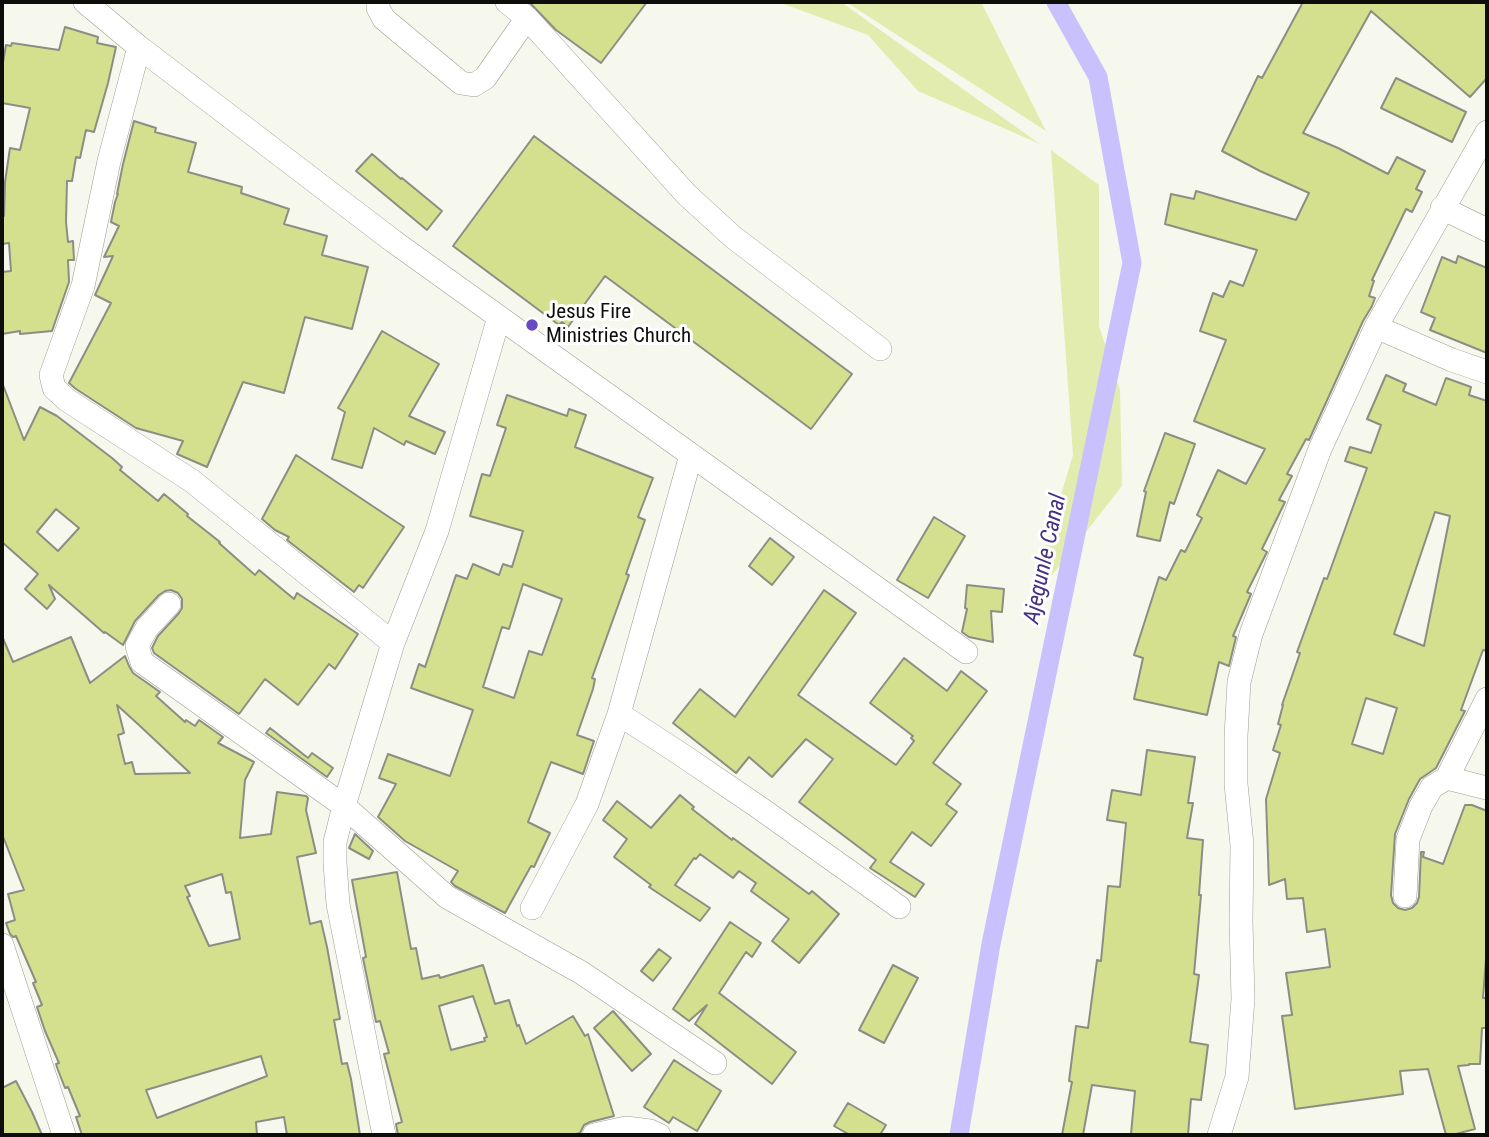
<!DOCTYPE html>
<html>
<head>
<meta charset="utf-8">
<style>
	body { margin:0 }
	#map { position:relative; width:1489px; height:1137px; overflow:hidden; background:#f6f8ee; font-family:"Roboto Condensed",sans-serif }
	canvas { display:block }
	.frame { position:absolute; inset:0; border:4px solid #0d0d0a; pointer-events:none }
</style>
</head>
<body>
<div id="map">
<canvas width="1489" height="1137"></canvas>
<div class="frame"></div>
</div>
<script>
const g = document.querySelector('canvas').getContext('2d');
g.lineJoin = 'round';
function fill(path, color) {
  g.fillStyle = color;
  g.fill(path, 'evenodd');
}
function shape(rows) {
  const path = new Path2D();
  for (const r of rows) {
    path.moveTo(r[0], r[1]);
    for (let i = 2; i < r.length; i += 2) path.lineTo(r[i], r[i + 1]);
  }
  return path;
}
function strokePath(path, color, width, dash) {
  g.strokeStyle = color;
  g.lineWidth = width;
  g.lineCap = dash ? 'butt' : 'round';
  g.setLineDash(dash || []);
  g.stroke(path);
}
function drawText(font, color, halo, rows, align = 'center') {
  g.font = font + ' "Roboto Condensed",sans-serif';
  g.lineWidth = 6;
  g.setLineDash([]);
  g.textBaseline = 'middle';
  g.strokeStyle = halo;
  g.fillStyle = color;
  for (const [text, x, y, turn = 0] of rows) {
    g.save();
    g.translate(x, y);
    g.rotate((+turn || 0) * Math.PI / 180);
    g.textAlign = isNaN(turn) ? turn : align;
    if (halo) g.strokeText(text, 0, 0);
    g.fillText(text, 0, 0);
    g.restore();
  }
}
fill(shape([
	[778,2,841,2,1040,144,918,91,868,35],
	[846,2,981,2,1046,131],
	[1051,150,1099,185,1099,326,1120,390,1122,486,1027,607,1073,455]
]), '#e3ecaf');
strokePath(shape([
	[959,1135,991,944,1132,263,1098,77,1056,2]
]), '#c9c1fd', 19);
const building = shape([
	[529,2,647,2,601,63,556,30,529,2],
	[1303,2,1487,2,1487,78,1470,97,1371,11,1303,133,1338,148,1388,174,1397,157,1425,171,1416,189,1422,192,1412,212,1406,209,1372,280,1374,281,1369,296,1375,298,1372,306,1363,321,1309,440,1306,439,1287,474,1292,476,1279,500,1285,502,1262,549,1267,552,1247,592,1251,594,1233,636,1236,637,1229,666,1219,662,1207,715,1134,699,1143,658,1134,655,1159,577,1166,580,1181,550,1185,552,1202,518,1197,515,1218,470,1246,484,1265,449,1194,421,1226,340,1200,331,1213,293,1223,297,1230,281,1243,286,1257,250,1165,224,1171,194,1194,199,1196,191,1296,220,1309,193,1260,171,1222,151,1258,76,1262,78,1303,2],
	[65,27,98,37,97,43,116,47,108,83,94,132,86,130,80,158,76,157,72,181,67,181,66,222,68,242,73,241,74,260,68,260,69,282,52,331,20,334,20,331,2,334,2,272,11,271,9,243,2,244,2,216,4,216,5,182,10,148,20,150,30,108,2,103,2,68,6,45,11,46,12,43,59,50,65,27],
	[1396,78,1466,112,1452,142,1381,108,1396,78],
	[134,121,156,128,155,132,196,143,188,172,242,187,241,193,289,209,284,224,327,236,322,255,368,267,352,329,305,317,284,393,243,382,207,467,177,454,183,441,136,428,76,389,69,383,111,303,95,295,113,256,104,257,119,226,111,222,115,202,118,194,117,194,123,164,134,121],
	[534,136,852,374,811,429,605,276,568,327,562,322,559,325,453,246,534,136],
	[372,154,401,179,402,178,442,211,427,230,356,171,372,154],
	[1458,256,1487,268,1487,353,1430,330,1435,318,1421,312,1442,257,1456,263,1458,256],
	[382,331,439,364,409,416,445,432,435,454,406,441,404,445,374,428,362,468,332,459,345,412,338,408,382,331],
	[1386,375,1406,384,1403,391,1436,405,1446,378,1471,387,1469,395,1487,401,1487,651,1483,650,1461,710,1465,711,1436,768,1420,779,1409,799,1395,834,1391,895,1393,903,1398,908,1405,910,1412,908,1417,903,1419,897,1421,852,1424,852,1423,857,1443,864,1465,805,1472,805,1487,811,1487,945,1483,998,1487,998,1486,1028,1482,1028,1480,1064,1469,1064,1469,1065,1458,1066,1475,1129,1452,1135,1446,1135,1428,1069,1400,1071,1403,1094,1295,1109,1282,1016,1292,1015,1286,973,1330,967,1325,929,1307,932,1303,898,1287,899,1285,879,1269,885,1266,799,1280,753,1273,750,1281,725,1278,724,1283,705,1282,705,1300,653,1297,652,1324,578,1327,579,1367,468,1345,461,1350,447,1371,453,1381,425,1367,419,1386,375],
	[1435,512,1450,516,1424,646,1394,634,1435,512],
	[1366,698,1397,708,1383,754,1352,744,1366,698],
	[2,385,3,385,24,440,40,407,57,416,112,458,122,467,120,470,158,501,164,494,188,514,187,516,220,542,219,543,255,575,259,570,294,599,297,593,358,634,335,669,329,664,298,705,265,679,239,714,154,653,152,648,158,636,179,613,182,608,182,599,178,593,171,590,165,591,159,595,135,621,123,645,105,632,104,633,49,585,55,599,47,609,25,589,38,574,2,542,2,385],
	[56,509,79,528,58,551,37,532,56,509],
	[507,395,567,416,569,409,586,415,575,447,653,478,638,517,645,520,626,574,629,575,592,678,595,679,593,689,577,735,594,741,583,774,551,762,528,822,550,833,534,867,531,866,505,913,455,886,451,882,458,871,405,841,378,817,396,784,379,778,388,754,450,776,473,710,411,688,419,664,425,667,456,575,467,579,473,564,499,575,503,564,512,567,523,531,470,516,482,474,490,476,506,428,497,425,507,395],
	[523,584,562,599,542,655,529,651,514,698,483,687,502,627,509,629,523,584],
	[1165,433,1195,444,1174,504,1170,502,1160,541,1137,536,1146,492,1144,491,1165,433],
	[296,455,404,527,363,588,359,585,354,592,287,540,289,537,275,530,262,519,296,455],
	[934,517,965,536,928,598,897,580,934,517],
	[770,538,794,557,772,585,749,566,770,538],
	[967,585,1004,589,1002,612,991,611,993,642,969,637,962,632,967,609,965,608,967,585],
	[824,590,856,613,798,695,896,765,914,741,911,738,913,736,870,703,904,658,947,691,961,671,987,691,933,763,961,784,946,804,957,812,931,846,912,832,890,862,924,884,915,897,870,868,876,860,799,802,833,759,806,739,772,777,749,757,736,773,673,723,700,689,735,717,824,590],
	[2,636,13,662,71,637,90,683,125,656,129,666,133,673,160,692,156,696,185,722,186,720,195,726,199,720,223,737,218,743,254,762,245,780,240,838,271,834,277,792,306,796,308,798,306,810,316,853,297,857,310,924,321,921,327,947,340,1019,334,1020,342,1064,347,1063,351,1079,360,1135,287,1135,284,1117,256,1122,257,1135,82,1135,76,1117,80,1116,68,1087,65,1088,58,1070,56,1064,59,1063,45,1031,37,1007,42,1005,33,983,36,982,16,936,13,937,10,934,6,923,15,920,8,894,24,890,2,834,2,636],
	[117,705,140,726,190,773,135,774,132,762,125,764,118,735,124,733,117,705],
	[222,874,226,893,231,892,240,939,209,946,187,897,190,896,185,886,222,874],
	[261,1056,267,1076,157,1118,146,1090,261,1056],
	[270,728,308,758,312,753,333,768,327,777,266,733,270,728],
	[1147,750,1195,757,1188,803,1193,803,1187,838,1203,840,1199,895,1201,895,1194,974,1199,975,1190,1042,1208,1045,1201,1100,1191,1099,1188,1135,1131,1134,1135,1091,1092,1085,1083,1135,1062,1135,1072,1082,1069,1081,1076,1026,1088,1028,1097,960,1101,961,1108,886,1120,887,1126,823,1107,820,1112,790,1141,795,1147,750],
	[680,795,694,807,692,809,732,840,733,838,809,894,812,891,839,914,799,963,772,941,789,919,751,891,756,883,739,871,733,878,700,854,696,859,694,858,675,885,710,908,700,921,649,887,651,885,614,857,627,839,603,820,617,801,651,828,680,795],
	[355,834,373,851,369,859,349,848,355,834],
	[397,872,411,949,416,948,422,979,439,975,440,978,483,965,495,1004,509,1000,517,1026,519,1025,526,1044,573,1016,585,1036,588,1034,614,1116,590,1122,584,1125,580,1133,572,1135,398,1135,396,1124,402,1122,384,1054,389,1053,380,1021,376,1022,363,958,366,957,352,880,397,872],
	[473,996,487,1037,484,1038,485,1041,451,1050,439,1006,473,996],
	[730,922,761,943,752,957,746,952,719,993,796,1052,772,1084,695,1024,707,1005,689,1021,673,1009,730,922],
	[659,949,671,958,653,981,641,971,659,949],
	[893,965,918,978,884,1043,859,1030,893,965],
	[613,1011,651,1054,632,1071,594,1028,613,1011],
	[674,1060,721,1091,697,1131,673,1117,669,1123,644,1107,674,1060],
	[16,1081,32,1112,42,1135,2,1135,2,1088,16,1081],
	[848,1103,886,1125,880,1135,850,1135,834,1126,848,1103]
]);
fill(building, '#d5e08f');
strokePath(building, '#8c8e84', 2);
const minor = shape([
	[85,2,139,47,393,241,966,652],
	[378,2,378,8,384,19,461,83,474,85,485,78,527,18],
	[507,2,527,18,687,195,733,237,880,349],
	[139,47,109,161,83,286,51,375,54,388,67,400,192,481,393,643],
	[1442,208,1487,230],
	[1376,327,1452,360,1487,372],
	[169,604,147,628,137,646,142,662,344,806,447,897,582,973,715,1063],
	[619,714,679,753,757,806,899,907],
	[1447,778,1487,788],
	[1405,896,1408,839,1421,806,1432,787,1447,778,1487,699],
	[532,908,587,804,619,714,691,455],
	[2,945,64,1135],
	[384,1135,338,904,335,863,335,842,344,806,393,643,437,531,499,317],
	[594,1135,626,1128,650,1131,659,1135],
	[1219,1135,1237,1077,1243,999,1241,921,1242,845,1236,784,1236,736,1239,682,1251,634,1320,449,1376,327,1487,132]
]);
strokePath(minor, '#9c9e94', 24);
strokePath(minor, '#fff', 23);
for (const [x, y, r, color] of [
	[532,325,7,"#694ac3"]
]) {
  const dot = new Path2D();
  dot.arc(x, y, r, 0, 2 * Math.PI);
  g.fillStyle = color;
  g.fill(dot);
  strokePath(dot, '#fff', 2.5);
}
drawText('21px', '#0d0d0a', '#fff', [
	["Jesus Fire",546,313],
	["Ministries Church",546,337]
], 'left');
drawText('italic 23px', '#463084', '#fff', [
	["Ajegunle Canal",1046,559,-78]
]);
</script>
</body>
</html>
